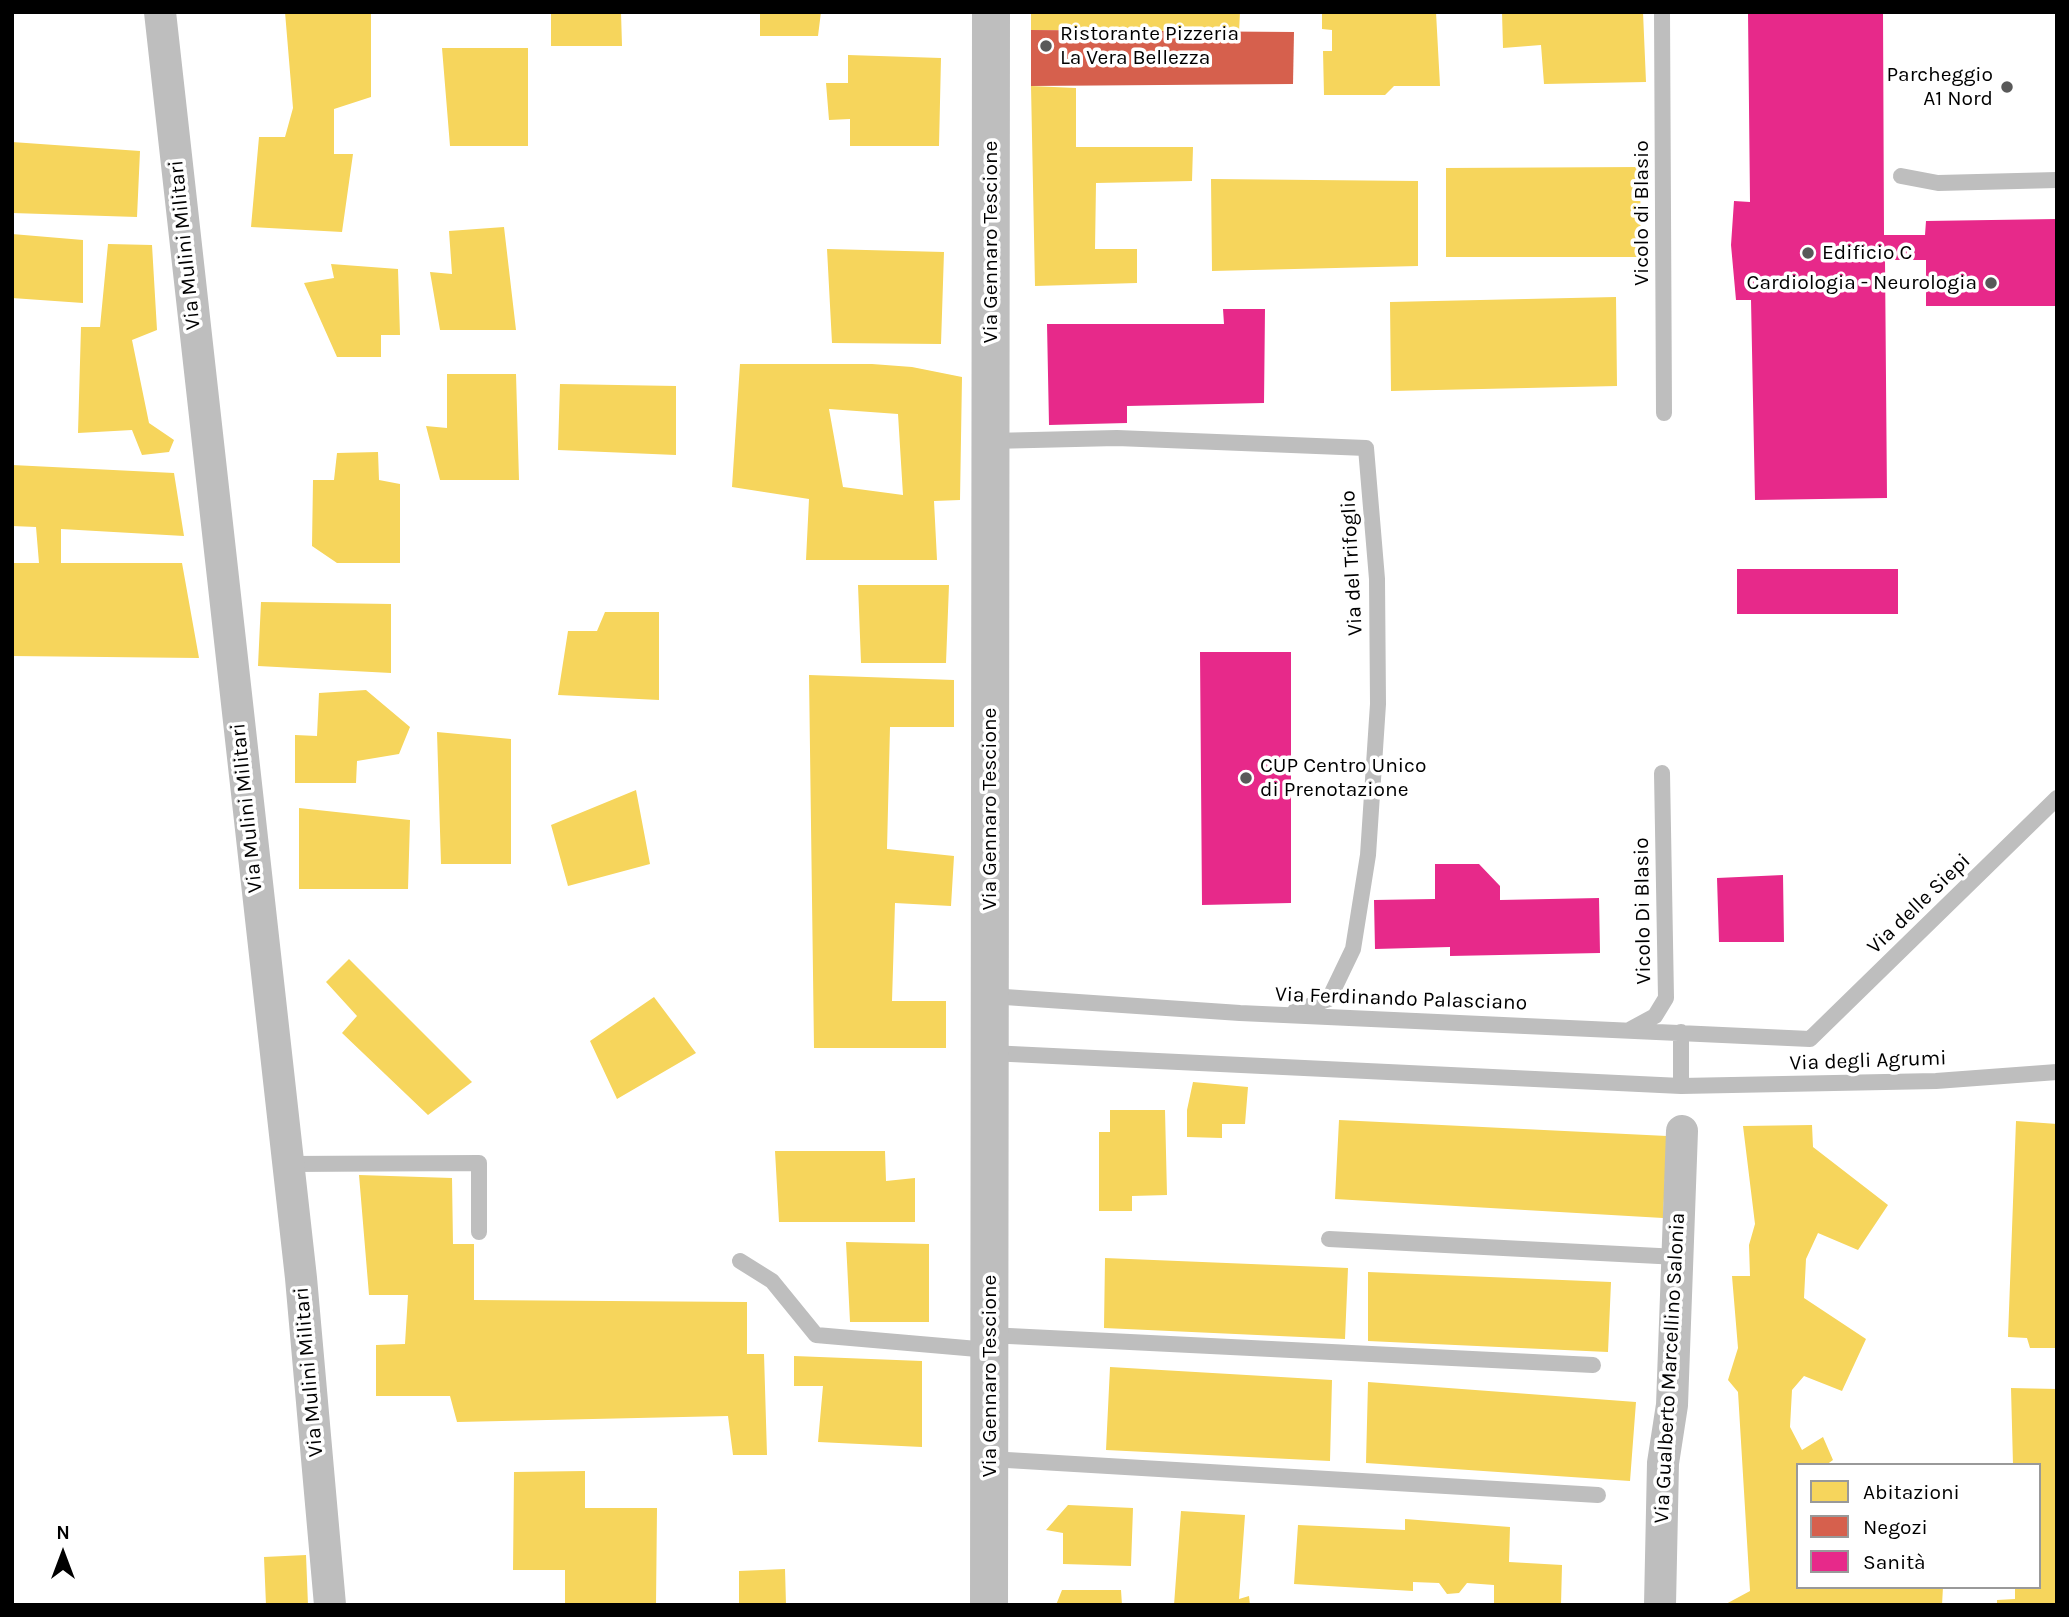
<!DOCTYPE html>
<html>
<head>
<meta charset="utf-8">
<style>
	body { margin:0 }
	#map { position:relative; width:2069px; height:1617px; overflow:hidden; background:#fff; font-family:Karla,sans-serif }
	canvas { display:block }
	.frame { position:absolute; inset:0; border:14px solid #000; pointer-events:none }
	.legend { position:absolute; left:1796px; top:1463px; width:245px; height:126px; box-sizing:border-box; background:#fff; border:2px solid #999; margin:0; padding:9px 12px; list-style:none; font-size:21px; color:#000 }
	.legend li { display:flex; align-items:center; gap:14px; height:35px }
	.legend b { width:35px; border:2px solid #999 }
	.north { position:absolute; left:28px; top:1519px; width:70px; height:70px; -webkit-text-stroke:5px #fff; paint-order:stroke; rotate:0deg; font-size:19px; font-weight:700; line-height:28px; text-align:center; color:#000 }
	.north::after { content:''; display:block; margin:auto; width:24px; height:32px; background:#000; clip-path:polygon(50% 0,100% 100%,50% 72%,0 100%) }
</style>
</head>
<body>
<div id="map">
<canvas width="2069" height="1617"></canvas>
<div class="frame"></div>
<ul class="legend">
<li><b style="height:19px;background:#f6d55c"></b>Abitazioni</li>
<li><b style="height:19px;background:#d6604d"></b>Negozi</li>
<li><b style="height:19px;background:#e7298a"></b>Sanità</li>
</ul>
<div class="north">N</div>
</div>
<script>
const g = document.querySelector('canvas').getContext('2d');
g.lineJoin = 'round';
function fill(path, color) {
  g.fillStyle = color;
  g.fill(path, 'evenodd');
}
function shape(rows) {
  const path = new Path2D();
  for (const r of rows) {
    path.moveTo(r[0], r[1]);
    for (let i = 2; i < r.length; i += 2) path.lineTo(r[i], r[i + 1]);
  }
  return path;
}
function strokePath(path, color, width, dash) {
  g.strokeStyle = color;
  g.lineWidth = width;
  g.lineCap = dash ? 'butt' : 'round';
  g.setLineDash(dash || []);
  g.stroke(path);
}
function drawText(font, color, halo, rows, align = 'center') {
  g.font = font + ' Karla,sans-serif';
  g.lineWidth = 7;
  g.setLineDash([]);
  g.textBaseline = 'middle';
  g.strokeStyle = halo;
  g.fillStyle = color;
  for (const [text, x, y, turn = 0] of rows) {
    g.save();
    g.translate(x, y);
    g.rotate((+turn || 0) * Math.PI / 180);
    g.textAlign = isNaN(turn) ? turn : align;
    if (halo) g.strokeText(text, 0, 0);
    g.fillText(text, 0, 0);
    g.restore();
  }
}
fill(shape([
	[285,12,371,12,371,97,334,109,334,154,353,154,342,232,251,227,259,137,285,137,293,108],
	[551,12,621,12,622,46,551,46],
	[760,12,821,12,818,36,760,36],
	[1031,12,1240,12,1239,32,1031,30],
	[1322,12,1436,12,1440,86,1394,86,1385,95,1324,95,1323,51,1332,51,1332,30,1322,29],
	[1502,12,1643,12,1646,82,1544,84,1541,45,1503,48],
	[442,48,528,48,528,146,450,146],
	[848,55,941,58,939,146,850,146,850,119,829,120,826,83,848,83],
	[1031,86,1076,88,1076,147,1193,147,1192,181,1096,183,1095,249,1137,249,1137,283,1035,286],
	[12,142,140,151,137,217,12,213],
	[1640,167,1641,257,1446,257,1446,168],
	[1211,179,1418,181,1418,266,1212,271],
	[504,227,516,330,440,330,430,272,452,274,449,231],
	[12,234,83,240,83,303,12,298],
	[108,244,152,245,157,330,132,340,149,423,174,440,169,452,142,455,132,430,78,433,81,327,100,327],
	[827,249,944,252,941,344,832,343],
	[331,264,398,269,400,335,381,335,381,357,337,357,304,283,334,278],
	[1616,297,1617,386,1391,391,1390,302],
	[740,364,872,364,912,367,962,377,960,500,934,501,937,560,806,560,809,499,732,487],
	[829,409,898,414,903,495,843,487],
	[447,374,516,374,519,480,440,480,426,426,447,428],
	[560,384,676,386,676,455,558,450],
	[378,452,379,480,400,484,400,563,337,563,312,546,313,480,334,480,337,453],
	[12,465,174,473,184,536,61,529,61,563,182,563,199,658,12,656,12,563,39,563,36,527,12,526],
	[858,585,949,585,946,663,861,663],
	[261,602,391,604,391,673,258,666],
	[605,612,659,612,659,700,558,695,568,631,597,631],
	[809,675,954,680,954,727,890,727,887,849,954,856,951,906,895,903,892,1001,946,1001,946,1048,814,1048],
	[366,690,410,727,399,754,357,761,356,783,295,783,295,735,317,736,319,693],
	[437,732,511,739,511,864,441,864],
	[636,790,650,864,568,886,551,825],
	[299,808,410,820,408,889,299,889],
	[349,959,472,1082,428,1115,342,1033,357,1016,326,982],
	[654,997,696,1053,617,1099,590,1041],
	[1193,1082,1248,1087,1245,1124,1222,1124,1222,1138,1187,1137,1187,1110],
	[1110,1110,1165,1110,1167,1195,1132,1196,1132,1211,1099,1211,1099,1132,1110,1132],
	[1339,1120,1667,1136,1663,1218,1335,1199],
	[2016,1121,2057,1124,2057,1348,2030,1348,2027,1338,2008,1337],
	[1812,1125,1813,1147,1888,1205,1858,1250,1818,1233,1806,1259,1804,1298,1866,1339,1842,1391,1804,1376,1792,1390,1790,1427,1802,1450,1823,1437,1833,1460,1826,1465,1798,1465,1798,1587,1943,1587,1942,1605,1724,1605,1750,1591,1738,1392,1728,1380,1738,1348,1732,1276,1750,1276,1749,1245,1755,1224,1743,1126],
	[775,1151,885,1151,886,1181,915,1178,915,1222,779,1222],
	[359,1175,452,1178,453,1244,474,1244,474,1300,747,1302,747,1354,764,1354,767,1455,733,1455,728,1416,457,1422,450,1396,376,1396,376,1345,405,1344,408,1295,369,1295],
	[846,1242,929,1244,929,1322,850,1322],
	[1105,1258,1348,1268,1345,1339,1104,1328],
	[1368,1272,1611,1282,1608,1352,1368,1341],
	[794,1356,922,1361,922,1447,818,1442,823,1386,794,1386],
	[1110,1367,1332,1380,1330,1461,1106,1450],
	[1368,1382,1636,1402,1630,1481,1366,1463],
	[2011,1388,2057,1389,2057,1605,1997,1605,1997,1600,2015,1599,2015,1587,2039,1587,2039,1465,2013,1465],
	[585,1471,585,1508,657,1508,656,1605,565,1605,565,1570,513,1570,514,1472],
	[1068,1505,1133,1508,1131,1566,1063,1564,1063,1533,1046,1530],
	[1181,1511,1245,1515,1239,1599,1249,1596,1250,1605,1174,1605],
	[1405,1519,1510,1527,1509,1562,1562,1565,1561,1605,1494,1605,1494,1585,1467,1583,1459,1593,1447,1594,1439,1583,1413,1582,1413,1591,1294,1584,1298,1525,1405,1530],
	[306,1555,308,1605,266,1605,264,1557],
	[785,1569,786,1605,739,1605,739,1571],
	[1062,1590,1121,1590,1122,1605,1056,1605]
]), '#f6d55c');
fill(shape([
	[1031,30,1294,32,1293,84,1031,86]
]), '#d6604d');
fill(shape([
	[1748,12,1883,12,1884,235,1925,235,1926,221,2057,219,2057,306,1926,306,1926,260,1885,260,1887,498,1755,500,1751,300,1736,300,1731,245,1734,201,1750,202],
	[1223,309,1265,309,1264,403,1127,406,1127,423,1049,425,1047,324,1224,324],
	[1737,569,1898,569,1898,614,1737,614],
	[1200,652,1291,652,1291,903,1202,905],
	[1435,864,1479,864,1500,886,1500,900,1599,898,1600,953,1450,956,1450,947,1375,949,1374,900,1435,899],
	[1783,875,1784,942,1719,942,1717,878]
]), '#e7298a');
strokePath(shape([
	[1662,12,1664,413],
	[1901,176,1938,183,2057,180],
	[991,441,1117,438,1366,448,1377,579,1378,704,1368,855,1353,949,1329,999,1295,1011],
	[990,996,1240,1013,1810,1039,2057,798],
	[1631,1029,1655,1016,1666,998,1662,773],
	[1681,1032,1681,1086],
	[990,1053,1681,1086,1936,1081,2057,1072],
	[288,1164,479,1163,479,1232],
	[1329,1239,1678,1257],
	[740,1261,772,1281,816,1335,989,1350],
	[989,1335,1593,1365],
	[990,1459,1598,1495]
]), '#bebebe', 16);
strokePath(shape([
	[160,12,301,1278,330,1605],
	[1660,1605,1663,1463,1672,1405,1682,1131]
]), '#bebebe', 32);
strokePath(shape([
	[989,1605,991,12]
]), '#bebebe', 38);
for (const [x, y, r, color] of [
	[1046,46,7,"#595959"],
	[2007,87,7,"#595959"],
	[1808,253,7,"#595959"],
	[1991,283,7,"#595959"],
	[1246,778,7,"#595959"]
]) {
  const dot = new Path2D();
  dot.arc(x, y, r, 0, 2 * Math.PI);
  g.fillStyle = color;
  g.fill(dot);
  strokePath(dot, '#fff', 2.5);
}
drawText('21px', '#000', '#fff', [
	["Ristorante Pizzeria",1060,34],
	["La Vera Bellezza",1060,58],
	["Parcheggio",1993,75,"right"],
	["A1 Nord",1993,99,"right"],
	["Edificio C",1822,253],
	["Cardiologia - Neurologia",1977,283,"right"],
	["CUP Centro Unico",1260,766],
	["di Prenotazione",1260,790]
], 'left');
drawText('21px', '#000', '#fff', [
	["Vicolo di Blasio",1642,213,-90],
	["Via Gennaro Tescione",991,242,-90],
	["Via Mulini Militari",185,245,-96],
	["Via del Trifoglio",1352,563,-93],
	["Via Mulini Militari",247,808,-96],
	["Via Gennaro Tescione",990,809,-90],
	["Via delle Siepi",1919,904,-44],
	["Vicolo Di Blasio",1643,911,-91],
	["Via Ferdinando Palasciano",1401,999,2],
	["Via degli Agrumi",1868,1061,-2],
	["Via Gualberto Marcellino Salonia",1670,1368,-87],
	["Via Mulini Militari",309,1372,-95],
	["Via Gennaro Tescione",990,1376,-90]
]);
</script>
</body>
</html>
